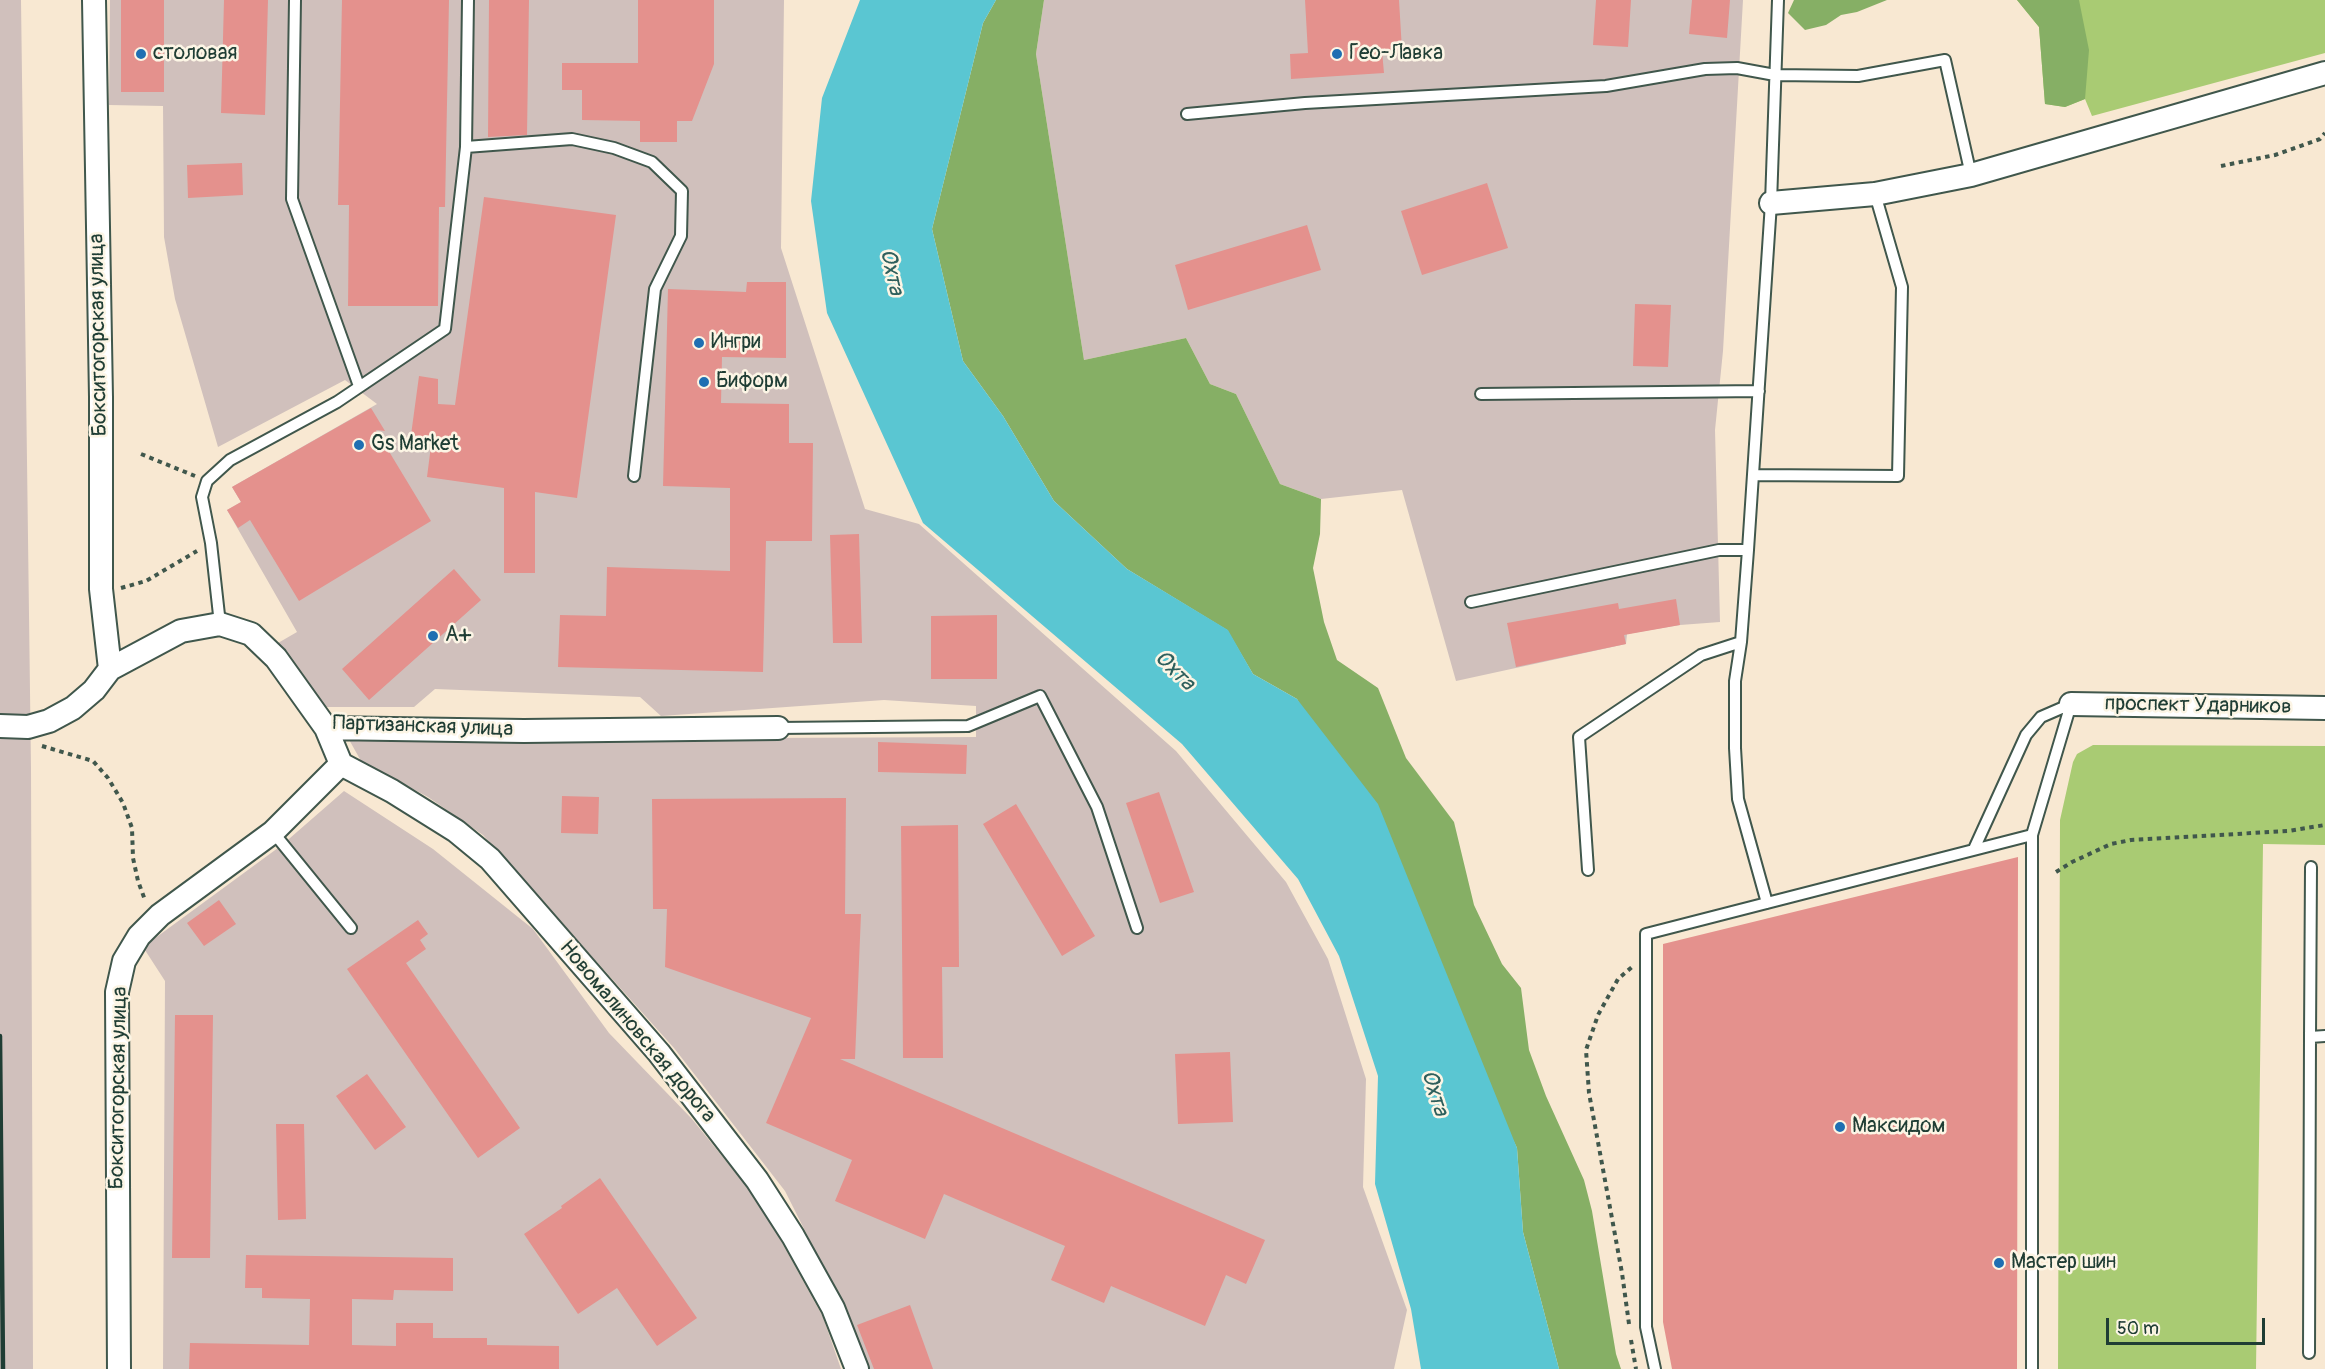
<!DOCTYPE html>
<html>
<head>
<meta charset="utf-8">
<style>
	body { margin:0 }
	#map { position:relative; width:2325px; height:1369px; overflow:hidden; background:#f8e8d2; font-family:Pangolin,sans-serif }
	canvas { display:block }
	.scale { position:absolute; left:2106px; top:1318px; width:159px; height:27px; box-sizing:border-box; border:3px solid #1f3d34; border-top:0; padding-left:8px; font-size:18px; line-height:21px; white-space:nowrap; color:#1f3d34; -webkit-text-stroke:4px #fcf5e5; paint-order:stroke }
</style>
</head>
<body>
<div id="map">
<canvas width="2325" height="1369"></canvas>
<div class="scale">50 m</div>
</div>
<script>
const g = document.querySelector('canvas').getContext('2d');
g.lineJoin = 'round';
function fill(path, color) {
  g.fillStyle = color;
  g.fill(path, 'evenodd');
}
function shape(rows) {
  const path = new Path2D();
  for (const r of rows) {
    path.moveTo(r[0], r[1]);
    for (let i = 2; i < r.length; i += 2) path.lineTo(r[i], r[i + 1]);
  }
  return path;
}
function strokePath(path, color, width, dash) {
  g.strokeStyle = color;
  g.lineWidth = width;
  g.lineCap = dash ? 'butt' : 'round';
  g.setLineDash(dash || []);
  g.stroke(path);
}
function drawText(font, color, halo, rows, align = 'center') {
  g.font = font + ' Pangolin,sans-serif';
  g.lineWidth = 5;
  g.setLineDash([]);
  g.textBaseline = 'middle';
  g.strokeStyle = halo;
  g.fillStyle = color;
  for (const [text, x, y, turn = 0] of rows) {
    g.save();
    g.translate(x, y);
    g.rotate((+turn || 0) * Math.PI / 180);
    g.textAlign = isNaN(turn) ? turn : align;
    if (halo) g.strokeText(text, 0, 0);
    g.fillText(text, 0, 0);
    g.restore();
  }
}
fill(shape([
	[0,0,21,0,31,768,33,1369,0,1369],
	[110,0,784,0,781,248,865,509,919,524,1176,751,1286,882,1328,959,1366,1079,1363,1187,1407,1310,1394,1369,867,1369,848,1316,785,1191,674,1048,483,835,428,797,361,761,347,736,548,739,976,737,976,706,884,700,661,716,640,697,435,689,414,707,321,707,278,643,297,632,227,510,241,502,232,487,377,404,345,380,218,447,175,299,164,237,163,106,109,105],
	[1044,0,1743,0,1723,351,1715,430,1720,622,1680,625,1627,634,1626,644,1456,681,1402,490,1321,499,1280,484,1236,394,1210,384,1186,338,1084,360,1036,54],
	[344,791,433,849,533,929,609,1033,692,1119,760,1203,823,1317,841,1369,163,1369,165,981,143,947,282,845]
]), '#d0c0bc');
fill(shape([
	[2017,0,2325,0,2325,53,2092,116,2085,99,2065,107,2045,104,2039,27],
	[2093,745,2325,746,2325,845,2263,844,2256,1369,2058,1369,2060,820,2073,762,2077,754]
]), '#a9cb73');
fill(shape([
	[996,0,1044,0,1036,54,1084,360,1186,338,1210,384,1236,394,1280,484,1321,499,1320,534,1313,568,1324,622,1337,660,1378,688,1406,758,1454,822,1474,905,1502,964,1521,988,1529,1050,1546,1096,1584,1180,1592,1211,1616,1354,1621,1369,1559,1369,1523,1232,1517,1148,1297,699,1253,674,1227,630,1127,569,1054,501,1003,416,963,361,932,229,983,23],
	[1794,0,1887,0,1857,12,1841,15,1826,25,1805,30,1788,13],
	[2017,0,2079,0,2089,50,2085,99,2065,107,2045,104,2039,27]
]), '#86af65');
fill(shape([
	[860,0,996,0,983,23,932,229,963,361,1003,416,1054,501,1127,569,1228,630,1253,674,1297,699,1378,804,1517,1148,1523,1232,1559,1369,1421,1369,1411,1309,1375,1184,1378,1076,1339,956,1298,879,1182,744,923,523,827,313,811,201,822,98]
]), '#5ac6d2');
fill(shape([
	[121,0,164,0,164,92,121,92],
	[224,0,268,0,265,115,221,113],
	[342,0,449,0,445,207,439,207,438,306,348,306,349,205,338,205],
	[489,0,529,0,527,135,488,137],
	[638,0,714,0,714,64,692,121,677,121,677,142,640,142,640,121,582,120,582,90,562,90,562,63,638,63],
	[1305,0,1399,0,1402,50,1382,51,1384,73,1291,79,1290,54,1308,53],
	[1596,0,1631,0,1628,47,1593,45],
	[1692,0,1730,0,1727,38,1689,34],
	[242,163,243,195,188,198,187,165],
	[1487,183,1508,248,1422,275,1401,211],
	[484,197,616,215,577,498,535,492,535,573,504,573,504,488,427,477,432,438,411,435,419,376,438,379,438,404,455,405],
	[1307,225,1321,270,1188,310,1175,265],
	[747,282,786,282,786,358,722,357,721,403,789,404,789,443,813,443,812,541,766,541,763,672,558,667,560,615,606,616,607,567,730,571,730,488,663,486,668,289,746,292],
	[1635,304,1671,305,1668,367,1633,366],
	[371,408,385,431,376,430,431,521,299,601,250,520,238,528,227,510,241,502,232,487],
	[859,534,862,643,833,643,830,535],
	[454,569,481,600,369,700,342,669],
	[1676,599,1680,625,1624,635,1626,644,1516,667,1507,623,1618,603,1619,609],
	[997,615,997,679,931,679,931,616],
	[878,742,967,745,966,774,878,772],
	[1159,792,1194,892,1160,903,1126,803],
	[562,796,599,797,598,834,561,833],
	[846,798,845,914,861,914,855,1059,840,1059,1265,1240,1246,1284,1226,1275,1205,1326,1111,1286,1104,1303,1051,1280,1065,1246,944,1194,925,1239,835,1201,852,1160,766,1123,811,1018,665,967,667,909,653,909,652,799],
	[1016,804,1095,936,1062,956,983,824],
	[958,825,959,967,942,967,943,1058,903,1058,901,826],
	[2018,857,2017,1369,1672,1369,1663,1322,1663,944],
	[219,900,236,924,204,946,187,923],
	[418,920,428,934,420,940,426,949,406,963,520,1128,478,1158,347,969],
	[175,1015,213,1015,210,1258,172,1258],
	[1230,1052,1233,1122,1178,1124,1175,1054],
	[367,1074,406,1127,375,1150,336,1096],
	[276,1124,304,1124,306,1219,278,1220],
	[600,1178,697,1318,657,1346,617,1288,578,1314,524,1234,562,1208,561,1206],
	[246,1255,453,1258,453,1291,394,1290,393,1300,352,1299,352,1345,396,1346,396,1323,433,1323,433,1338,487,1338,487,1345,559,1346,559,1369,189,1369,190,1343,309,1345,310,1299,262,1298,262,1288,245,1288],
	[910,1305,933,1369,874,1369,857,1325]
]), '#e4918d');
const service = shape([
	[295,0,292,199,359,386],
	[1187,114,1305,103,1606,86,1705,69,1737,68,1775,75,1858,76,1945,60,1971,175],
	[466,147,572,139,614,148,652,162,682,191,681,236,655,289,634,476],
	[1481,394,1759,391],
	[1753,475,1898,476,1902,287,1875,194],
	[1471,602,1719,550,1748,550],
	[220,624,211,543,202,497,207,481,230,460,337,402,445,329,466,147,468,0],
	[778,728,968,726,1040,696,1097,807,1137,928],
	[273,832,351,928],
	[1974,849,2026,735,2041,717,2071,704],
	[1588,870,1579,737,1701,655,1741,642],
	[1767,903,1738,799,1735,748,1735,681,1741,642,1748,550,1771,203,1778,0],
	[2310,1037,2311,867],
	[2309,1353,2310,1037,2325,1036],
	[1655,1369,1646,1327,1646,934,2032,835],
	[2032,1369,2032,835,2071,704]
]);
const minor = shape([
	[94,0,101,397,101,589,110,669],
	[1771,203,1875,194,1971,175,2325,73],
	[2071,704,2325,708],
	[0,726,28,727,49,721,73,708,94,690,110,669,181,631,220,624,251,634,276,658,326,728,524,731,778,728],
	[341,764,392,791,456,831,490,859,659,1053,757,1180,793,1236,833,1308,857,1369],
	[119,1369,117,992,124,961,139,936,160,915,273,832,341,764,326,728]
]);
strokePath(service, '#40574c', 14);
strokePath(minor, '#40574c', 26);
strokePath(shape([
	[2221,166,2275,155,2320,139,2325,133],
	[141,454,195,476],
	[121,588,146,581,197,551],
	[42,746,93,761,108,778,123,803,132,828,133,858,138,881,145,900],
	[2056,872,2072,862,2111,844,2131,840,2288,831,2325,825],
	[1629,1324,1622,1273,1589,1093,1586,1050,1598,1015,1618,979,1632,967],
	[1631,1340,1636,1369]
]), '#40574c', 4, [4.5, 4.5]);
strokePath(service, '#fff', 10);
strokePath(minor, '#fff', 22);
strokePath(shape([
	[0,1036,3,1369]
]), '#1f3d34', 4.5);
for (const [x, y, r, color] of [
	[141,54,6,"#1f6fb2"],
	[1337,54,6,"#1f6fb2"],
	[699,343,6,"#1f6fb2"],
	[704,382,6,"#1f6fb2"],
	[359,445,6,"#1f6fb2"],
	[433,636,6,"#1f6fb2"],
	[1840,1127,6,"#1f6fb2"],
	[1999,1263,6,"#1f6fb2"]
]) {
  const dot = new Path2D();
  dot.arc(x, y, r, 0, 2 * Math.PI);
  g.fillStyle = color;
  g.fill(dot);
  strokePath(dot, '#fcf5e5', 2);
}
drawText('21px', '#1f3d34', '#fcf5e5', [
	["столовая",153,54],
	["Гео-Лавка",1349,54],
	["Ингри",711,343],
	["Биформ",716,382],
	["Gs Market",371,445],
	["А+",445,636],
	["Максидом",1852,1127],
	["Мастер шин",2011,1263]
], 'left');
drawText('21px', '#1f3d34', '#fcf5e5', [
	["Бокситогорская улица",99,335,-91],
	["проспект Ударников",2198,706,1],
	["Партизанская улица",423,727,2],
	["Новомалиновская дорога",637,1032,50],
	["Бокситогорская улица",119,1088,-89]
]);
drawText('italic 22px', '#2e5f5c', '#fcf5e5', [
	["Охта",891,272,78],
	["Охта",1174,671,45],
	["Охта",1434,1093,73]
]);
</script>
</body>
</html>
